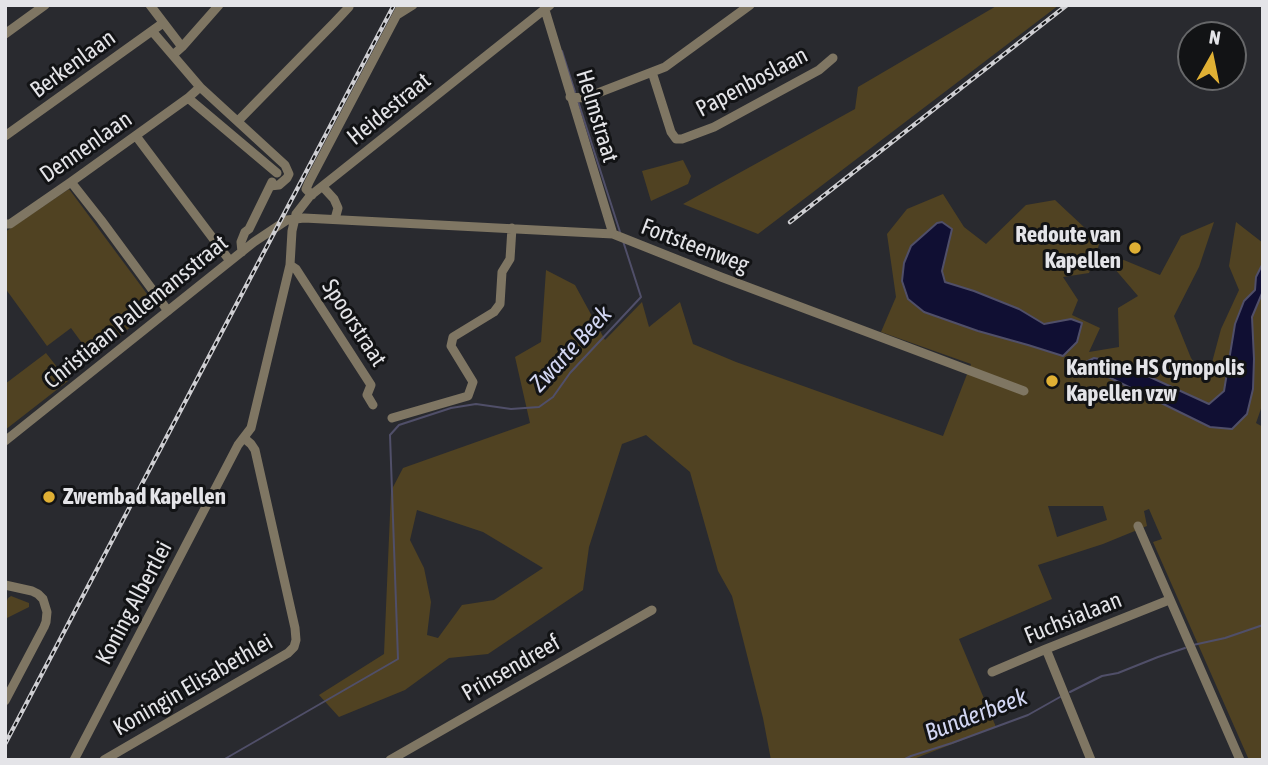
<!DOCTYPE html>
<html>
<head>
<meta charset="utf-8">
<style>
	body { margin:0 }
	#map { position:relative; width:1268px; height:765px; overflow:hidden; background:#292a2f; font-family:"Asap Condensed",sans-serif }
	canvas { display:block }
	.frame { position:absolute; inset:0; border:7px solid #e4e4e8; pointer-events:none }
	.north { position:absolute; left:1177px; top:21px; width:70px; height:70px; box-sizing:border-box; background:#121315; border:2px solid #666769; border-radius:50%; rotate:9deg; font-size:19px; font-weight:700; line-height:28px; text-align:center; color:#e4e4e8 }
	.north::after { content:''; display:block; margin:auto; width:24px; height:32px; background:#e0b034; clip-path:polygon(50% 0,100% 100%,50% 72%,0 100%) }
</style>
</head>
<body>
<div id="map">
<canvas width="1268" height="765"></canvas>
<div class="frame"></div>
<div class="north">N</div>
</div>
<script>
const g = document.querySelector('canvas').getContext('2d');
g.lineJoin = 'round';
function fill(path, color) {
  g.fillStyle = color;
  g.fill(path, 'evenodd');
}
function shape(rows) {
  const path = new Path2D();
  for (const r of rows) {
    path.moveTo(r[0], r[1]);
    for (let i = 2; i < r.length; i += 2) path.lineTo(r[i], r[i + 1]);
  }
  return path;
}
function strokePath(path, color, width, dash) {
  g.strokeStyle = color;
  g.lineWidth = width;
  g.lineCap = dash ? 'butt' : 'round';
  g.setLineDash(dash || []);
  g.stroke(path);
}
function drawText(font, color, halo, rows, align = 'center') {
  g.font = font + ' "Asap Condensed",sans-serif';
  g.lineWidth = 6;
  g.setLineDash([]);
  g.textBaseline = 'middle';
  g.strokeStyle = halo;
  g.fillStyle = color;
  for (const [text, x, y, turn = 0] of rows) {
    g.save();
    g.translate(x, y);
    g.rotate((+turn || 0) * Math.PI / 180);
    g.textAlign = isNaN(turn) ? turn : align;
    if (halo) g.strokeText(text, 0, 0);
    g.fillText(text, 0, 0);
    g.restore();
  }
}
fill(shape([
	[998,5,1059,5,758,234,683,204,855,109,858,87],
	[683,160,691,176,688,184,651,201,642,171],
	[69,189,156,306,93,358,71,328,47,346,5,288,5,232],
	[943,194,964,227,986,244,1026,205,1055,200,1100,242,1089,273,1063,277,1078,300,1072,315,1100,328,1089,352,1119,347,1118,308,1138,296,1114,268,1119,258,1160,275,1181,236,1214,222,1199,267,1174,316,1191,358,1207,381,1221,329,1239,290,1229,266,1236,222,1263,243,1263,403,1256,423,1263,427,1263,760,1249,760,1153,542,1162,539,1149,509,1144,511,1147,526,1103,544,1038,565,1052,599,959,639,996,727,911,760,771,760,763,718,732,596,718,571,690,472,646,435,622,444,589,547,583,590,488,654,449,658,405,690,339,717,319,695,384,654,391,491,403,468,530,423,515,357,541,342,546,270,575,285,605,340,642,302,649,327,680,302,693,344,736,362,943,436,971,364,881,332,896,297,887,234,907,209],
	[1048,506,1103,506,1107,520,1057,537],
	[417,510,483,532,543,568,494,600,462,605,438,638,427,635,431,602,424,568,410,540],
	[46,353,68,381,5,430,5,384],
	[11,596,29,603,29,607,5,619,5,606,8,598]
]), '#504222');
const water = shape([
	[942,222,952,229,942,271,945,282,974,291,1019,309,1044,324,1071,319,1082,323,1077,342,1063,356,1028,345,978,331,924,312,908,299,902,281,904,263,911,246,937,223,942,222],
	[1263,263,1263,291,1252,317,1254,359,1253,389,1247,414,1232,429,1210,427,1082,364,1094,358,1117,362,1209,404,1224,391,1235,324,1244,301,1255,290,1256,277,1263,263]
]);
fill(water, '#100f33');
strokePath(water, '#504f69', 2);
strokePath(shape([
	[562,51,575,92],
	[578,101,620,232],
	[1193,645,1225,638,1263,625],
	[1070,692,1102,676,1118,673,1158,657,1185,648],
	[223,760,398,659,390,435,399,425,451,408,476,404,511,409,539,407,553,397,570,373,641,297,623,241],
	[903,760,911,756,952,743,1028,715,1060,697]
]), '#504f69', 2);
strokePath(shape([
	[150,5,182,47,173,55],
	[545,10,613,234],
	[397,15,413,5],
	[152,31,200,87],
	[5,34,45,5],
	[182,47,219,5],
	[652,72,671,132,676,139,682,139,714,127,819,70,833,58],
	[570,97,585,98,665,67,750,5],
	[188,98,277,173],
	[238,121,334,23,349,7,348,5],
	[5,136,163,23],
	[136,136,230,261],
	[71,182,101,220,168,311],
	[323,187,334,199,338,208,335,219],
	[312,195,306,189,309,182,402,5],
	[5,224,10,224,71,182,188,98,200,87,285,165,289,174,287,178,279,185,270,186],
	[242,252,241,242,245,232,249,229,272,182],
	[290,265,296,269,371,385,367,395,373,405],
	[392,418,468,396,473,382,451,346,453,337,494,312,500,304,502,272,510,259,512,228],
	[5,441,254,242,287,220,304,218,613,234,721,277,1024,391],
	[1138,526,1240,760],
	[5,585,32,591,38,594,43,599,47,612,46,622,44,627,5,701],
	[1046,649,1091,760],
	[992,672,1046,649,1169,600],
	[74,760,238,445,251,428,290,265,292,231,296,214,310,196,550,5],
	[104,760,288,653,294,647,296,640,295,628,255,450,251,444,244,438],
	[390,760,652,610]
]), '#7f7663', 9);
const rail = shape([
	[790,222,1067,5],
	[5,744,394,5]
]);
strokePath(rail, '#ceced2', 4.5);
strokePath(rail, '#121315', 2, [5]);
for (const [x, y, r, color] of [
	[1135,248,7,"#e0b034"],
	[1052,381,7,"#e0b034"],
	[49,497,7,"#e0b034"]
]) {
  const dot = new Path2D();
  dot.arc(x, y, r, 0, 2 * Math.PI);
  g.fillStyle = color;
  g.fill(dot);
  strokePath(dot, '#121315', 2.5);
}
drawText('23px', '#e4e4e8', '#121315', [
	["Berkenlaan",73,64,-36],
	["Papenboslaan",752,82,-28],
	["Heidestraat",389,109,-39],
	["Helmstraat",597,116,73],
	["Dennenlaan",86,147,-35],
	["Fortsteenweg",695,246,21],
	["Christiaan Pallemansstraat",136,312,-39],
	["Spoorstraat",354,323,57],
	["Koning Albertlei",134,603,-62],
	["Fuchsialaan",1073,618,-22],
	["Prinsendreef",511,668,-30],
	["Koningin Elisabethlei",193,685,-30]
]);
drawText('bold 23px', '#e4e4e8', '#121315', [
	["Redoute van",1121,235,"right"],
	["Kapellen",1121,261,"right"],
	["Kantine HS Cynopolis",1066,368],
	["Kapellen vzw",1066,394],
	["Zwembad Kapellen",63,497]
], 'left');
drawText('italic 24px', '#d2d6f2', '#121315', [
	["Zwarte Beek",571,349,-47],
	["Bunderbeek",976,715,-21]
]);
</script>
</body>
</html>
